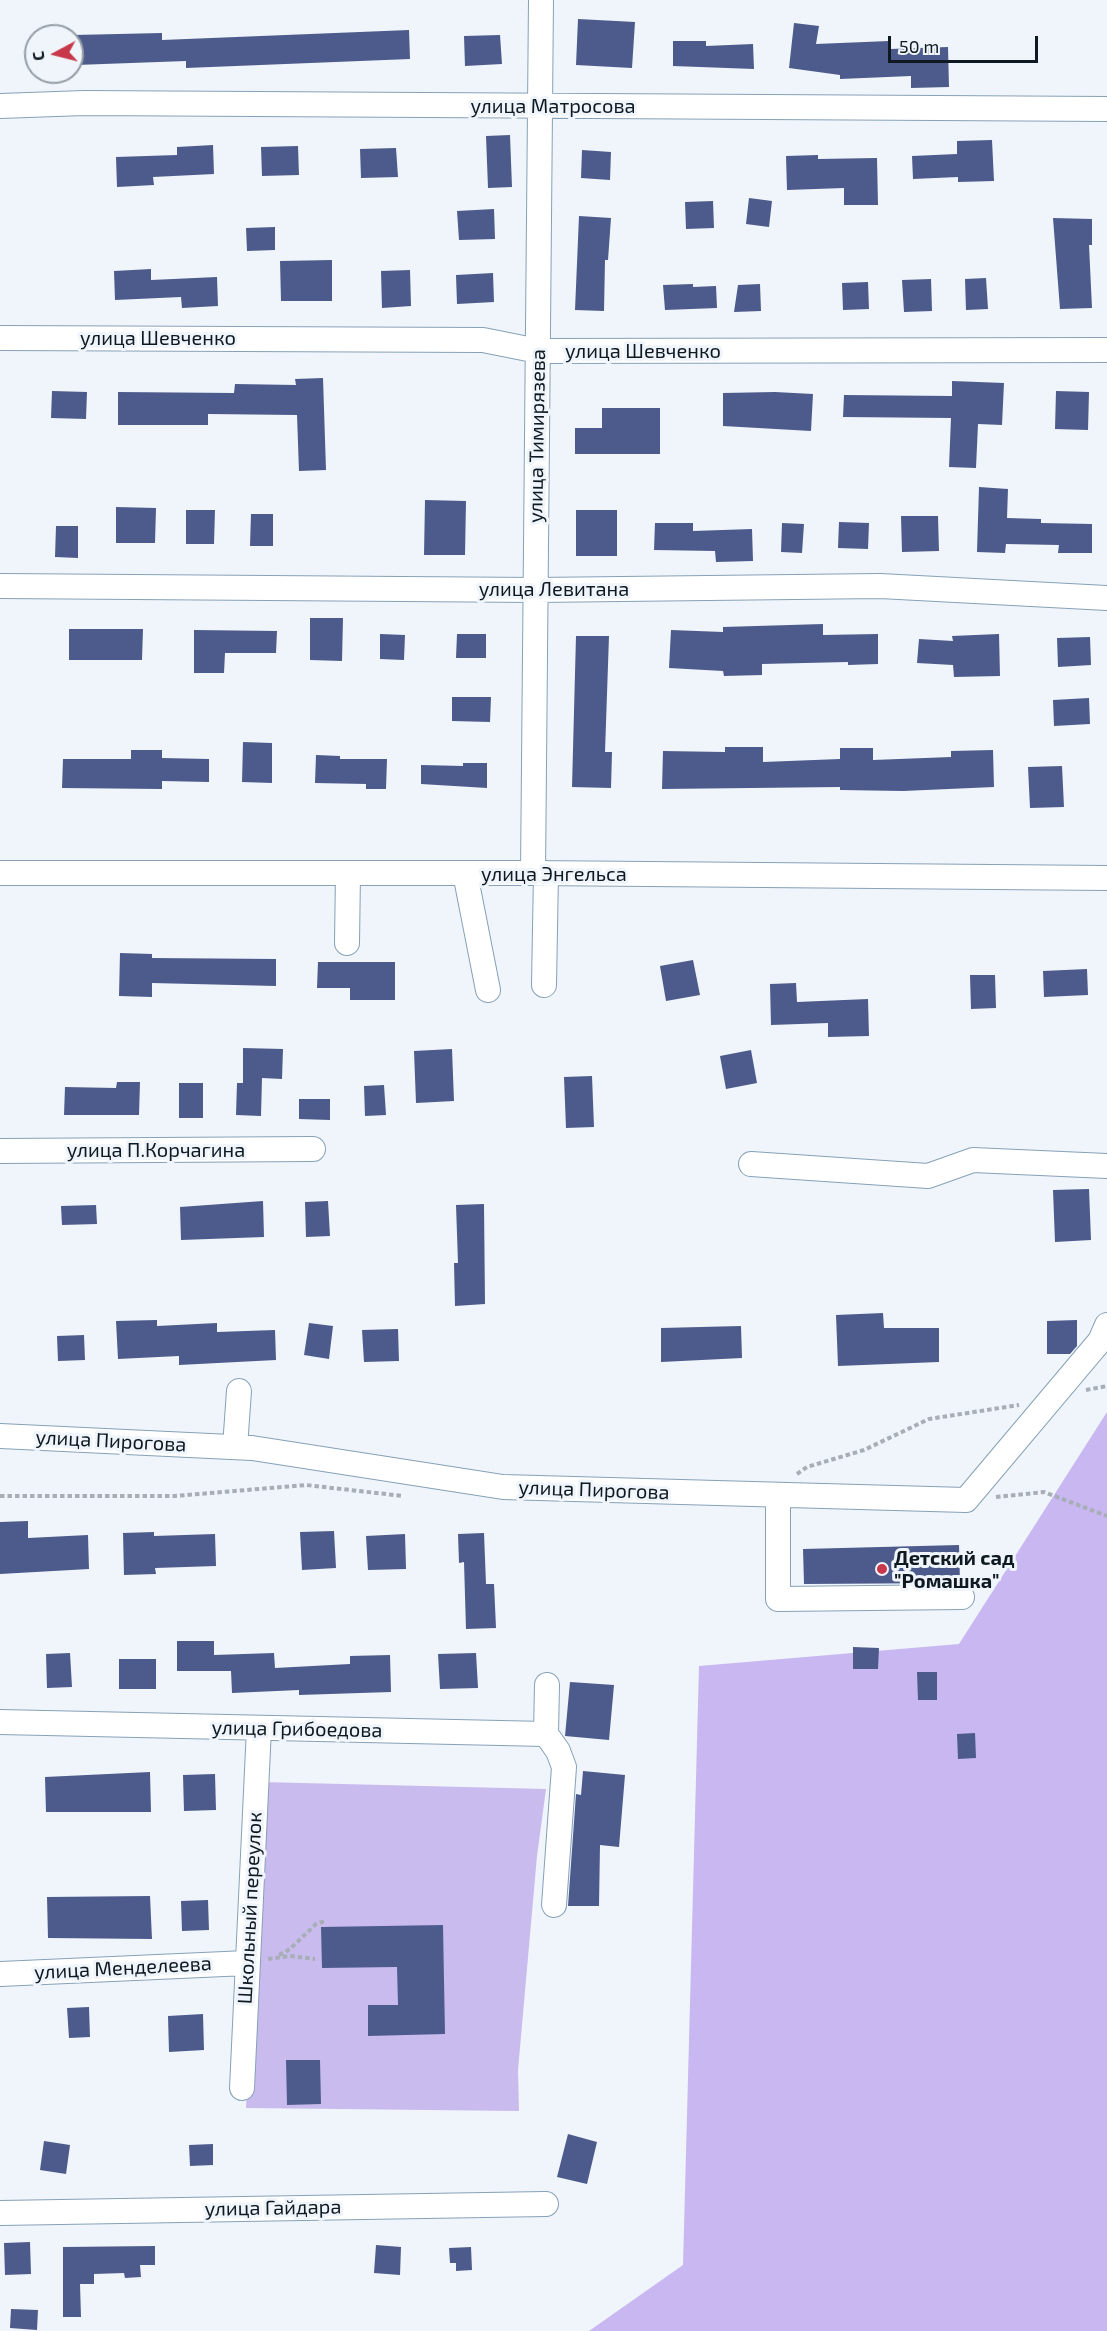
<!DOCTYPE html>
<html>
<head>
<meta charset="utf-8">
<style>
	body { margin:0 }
	#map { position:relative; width:1107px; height:2331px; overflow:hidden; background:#eff5fa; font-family:"Exo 2",sans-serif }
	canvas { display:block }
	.north { position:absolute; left:24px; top:24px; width:60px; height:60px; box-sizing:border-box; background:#eff5fa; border:2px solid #959da4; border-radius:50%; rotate:263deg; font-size:16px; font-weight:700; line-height:24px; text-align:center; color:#0f1922 }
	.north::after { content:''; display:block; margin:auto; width:21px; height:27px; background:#c8384b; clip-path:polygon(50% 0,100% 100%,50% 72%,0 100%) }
	.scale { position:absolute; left:888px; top:36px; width:150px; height:27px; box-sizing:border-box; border:3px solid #0f1922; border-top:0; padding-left:8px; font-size:18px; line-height:21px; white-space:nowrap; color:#0f1922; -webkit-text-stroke:4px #eff5fa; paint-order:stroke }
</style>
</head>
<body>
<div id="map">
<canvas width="1107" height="2331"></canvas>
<div class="north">С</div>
<div class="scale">50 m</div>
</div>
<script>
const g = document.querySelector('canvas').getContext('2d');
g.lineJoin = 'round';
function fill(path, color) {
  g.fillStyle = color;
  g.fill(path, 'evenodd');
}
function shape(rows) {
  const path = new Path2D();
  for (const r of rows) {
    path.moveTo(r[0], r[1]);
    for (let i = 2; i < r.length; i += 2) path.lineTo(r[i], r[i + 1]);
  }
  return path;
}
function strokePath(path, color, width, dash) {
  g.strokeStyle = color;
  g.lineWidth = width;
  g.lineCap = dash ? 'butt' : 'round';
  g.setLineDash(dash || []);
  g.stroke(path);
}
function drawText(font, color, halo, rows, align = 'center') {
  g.font = font + ' "Exo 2",sans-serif';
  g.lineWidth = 6;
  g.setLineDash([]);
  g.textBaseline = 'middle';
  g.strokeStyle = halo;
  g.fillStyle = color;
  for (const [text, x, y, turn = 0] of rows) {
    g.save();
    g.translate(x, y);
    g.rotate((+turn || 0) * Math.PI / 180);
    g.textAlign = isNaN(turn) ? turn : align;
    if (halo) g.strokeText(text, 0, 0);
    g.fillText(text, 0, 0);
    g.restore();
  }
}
fill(shape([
	[261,1782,546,1789,537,1856,518,2070,519,2111,246,2108]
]), '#cabbef');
fill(shape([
	[1107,1412,1107,2331,589,2331,683,2265,699,1666,959,1644]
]), '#c8b7f1');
fill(shape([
	[578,19,635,22,632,68,576,65],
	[794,23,819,26,816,44,889,41,890,49,948,47,949,87,911,88,911,76,840,79,840,75,789,68],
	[409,30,410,59,186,68,186,61,76,65,74,35,162,33,162,40],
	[500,35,502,64,465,66,464,36],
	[673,41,706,41,706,46,753,44,754,69,673,66],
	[510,135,512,187,488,188,486,136],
	[992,140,994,181,958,182,958,177,913,179,912,156,957,154,957,141],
	[213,145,214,174,153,177,154,185,117,187,116,157,177,155,177,147],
	[298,146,299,175,262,176,261,147],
	[396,148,398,177,361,178,360,149],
	[582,150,611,152,610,180,581,178],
	[818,155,818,159,877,158,878,205,844,205,844,188,787,190,786,156],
	[749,198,772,201,769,227,746,224],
	[713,201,714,228,686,229,685,202],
	[494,209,495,239,459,240,457,211],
	[579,216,611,218,608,260,605,260,604,311,575,310],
	[1053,218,1092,219,1092,245,1089,245,1092,308,1060,309],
	[275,227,275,250,247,251,246,228],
	[332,260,332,301,281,301,280,261],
	[151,269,151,280,217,277,218,306,182,308,181,297,115,300,114,271],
	[410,270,411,306,382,308,381,271],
	[493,273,494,302,457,304,456,275],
	[986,278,988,309,966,310,965,279],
	[931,279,932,311,904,312,902,280],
	[868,282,869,309,843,310,842,283],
	[693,284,693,287,716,286,717,308,665,310,663,285],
	[760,284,761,311,734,312,738,285],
	[323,378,326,470,299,471,297,415,208,414,208,425,118,425,118,392,234,393,235,384,296,385,295,379],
	[952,381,1004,383,1002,425,978,424,976,468,949,467,951,418,843,417,844,395,952,396],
	[52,391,87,392,86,419,51,418],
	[1056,391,1089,392,1088,430,1055,429],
	[775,392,813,394,811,431,723,426,723,393],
	[602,408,660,408,660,454,575,454,575,428,602,428],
	[979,487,1008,489,1007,518,1041,519,1041,523,1092,524,1092,553,1058,553,1059,545,1006,544,1005,553,977,552],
	[425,500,466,501,465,555,424,555],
	[116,507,156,508,155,543,116,543],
	[186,510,215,510,214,544,186,544],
	[576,510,617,510,617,556,576,556],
	[251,514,273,514,273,546,250,546],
	[901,516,938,516,939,551,902,552],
	[839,522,869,523,868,549,838,548],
	[655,523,693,523,693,531,752,529,753,561,716,562,715,551,654,550],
	[782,523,804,524,802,553,781,552],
	[56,526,78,526,78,558,55,557],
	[310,618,343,618,342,661,310,660],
	[823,624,823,635,878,634,878,664,848,665,848,662,762,664,762,675,724,676,723,671,669,668,671,630,723,632,723,627],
	[69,629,143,629,142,660,69,660],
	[194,630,277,631,276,653,225,653,224,673,194,673],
	[380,634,405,635,404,660,380,659],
	[457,634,486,634,486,658,456,658],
	[999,634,1000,676,954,677,953,665,917,663,919,639,953,641,952,636],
	[576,636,609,636,605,752,612,752,611,788,572,787],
	[1090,637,1091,665,1058,667,1057,638],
	[452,697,491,697,490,722,452,721],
	[1089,698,1090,724,1054,726,1053,700],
	[243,742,272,743,272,783,242,782],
	[725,747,763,747,763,762,840,759,840,748,873,748,873,760,951,757,951,751,993,750,994,787,903,791,840,790,840,787,662,789,663,751,725,752],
	[131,750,162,750,162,758,209,759,209,782,162,781,162,789,62,788,63,759,131,759],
	[316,755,340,756,340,759,387,759,386,789,366,789,366,784,315,783],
	[463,763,487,763,487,788,421,784,421,765,463,766],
	[1062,766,1064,807,1030,808,1028,767],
	[120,953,152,954,152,958,276,959,276,986,152,983,152,997,119,996],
	[693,960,700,995,666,1001,660,966],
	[318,962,395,962,395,1000,350,1000,350,988,317,988],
	[1087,969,1088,995,1044,997,1043,971],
	[970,975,995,975,996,1008,971,1009],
	[796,983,797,1002,868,999,869,1036,828,1037,828,1023,771,1025,770,984],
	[243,1048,283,1049,282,1079,262,1078,261,1116,236,1115,237,1083,243,1083],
	[452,1049,454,1101,416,1103,414,1051],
	[751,1050,757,1083,726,1089,720,1056],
	[592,1076,594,1127,566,1128,564,1077],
	[117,1082,140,1082,139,1115,64,1115,65,1087,116,1088],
	[179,1083,203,1083,203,1118,179,1118],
	[384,1085,386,1115,365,1116,364,1086],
	[299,1099,330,1099,330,1120,299,1119],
	[1089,1189,1091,1240,1055,1242,1053,1190],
	[263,1201,264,1237,181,1240,180,1207],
	[328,1201,330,1236,306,1237,305,1202],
	[484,1204,485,1304,455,1306,454,1263,458,1263,456,1205],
	[96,1205,97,1224,62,1225,61,1206],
	[883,1313,884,1328,939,1328,939,1362,838,1366,836,1315],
	[157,1320,157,1326,217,1323,217,1332,275,1330,276,1360,179,1365,179,1356,118,1359,116,1321],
	[1077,1320,1077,1346,1070,1354,1047,1354,1047,1321],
	[309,1323,333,1326,329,1359,304,1355],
	[741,1326,742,1358,661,1362,661,1328],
	[398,1329,399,1361,364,1362,362,1330],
	[84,1335,85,1360,58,1361,57,1336],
	[28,1521,28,1538,88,1535,89,1569,0,1574,0,1522],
	[334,1531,336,1568,302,1570,300,1532],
	[154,1532,154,1536,215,1534,216,1566,155,1568,156,1574,124,1575,123,1533],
	[484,1533,486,1584,494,1584,496,1628,466,1629,464,1562,459,1563,458,1534],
	[405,1534,406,1569,368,1570,366,1536],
	[959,1545,960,1583,804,1584,803,1549],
	[177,1641,214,1641,214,1655,274,1653,275,1668,350,1664,350,1656,390,1655,391,1692,299,1695,299,1690,232,1693,231,1671,177,1671],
	[853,1647,879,1648,878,1669,853,1669],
	[70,1653,72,1687,47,1688,46,1654],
	[476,1653,478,1688,440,1689,438,1654],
	[119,1659,156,1659,156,1689,119,1689],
	[917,1672,937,1672,937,1700,918,1700],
	[570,1682,614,1685,609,1740,565,1736],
	[975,1733,976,1758,958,1759,957,1734],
	[583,1771,625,1775,619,1847,600,1845,599,1906,568,1906,576,1794,581,1795],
	[150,1772,151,1812,46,1812,45,1777],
	[215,1774,216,1810,184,1811,183,1775],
	[150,1896,152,1939,48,1938,47,1897],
	[208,1900,209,1930,182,1931,181,1901],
	[443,1925,445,2034,368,2036,368,2005,398,2005,397,1967,322,1968,321,1927],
	[89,2007,90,2037,69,2038,67,2008],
	[203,2014,204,2050,169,2052,168,2016],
	[286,2060,320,2060,321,2104,287,2105],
	[568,2134,597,2142,587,2184,557,2177],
	[44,2141,70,2145,66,2174,40,2170],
	[213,2144,213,2165,190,2166,189,2145],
	[30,2242,31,2274,5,2275,4,2243],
	[376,2245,401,2247,400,2275,374,2273],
	[155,2246,155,2265,140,2265,141,2277,125,2278,124,2273,94,2274,94,2284,80,2284,81,2317,63,2317,63,2247],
	[471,2247,472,2270,456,2271,456,2263,450,2263,449,2248],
	[11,2309,38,2310,37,2330,10,2328]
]), '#4d5b8c');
const minor = shape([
	[0,106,84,103,1107,109],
	[0,338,483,340,538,351,1107,350],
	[0,586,536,590,880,586,1107,598],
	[0,873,533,873,1107,878],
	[465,873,488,990],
	[533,873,541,0],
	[347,943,348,873],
	[544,985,546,873],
	[0,1151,313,1149],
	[751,1164,928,1176,973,1160,1107,1166],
	[0,1436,252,1448,503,1487,966,1500,1100,1341,1107,1325],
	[235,1447,239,1391],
	[778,1496,778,1599,962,1597],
	[0,1722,546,1734,547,1685],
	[546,1734,558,1751,564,1767,554,1905],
	[0,1974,247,1963],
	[242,2088,259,1728],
	[0,2213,546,2204]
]);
strokePath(minor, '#86a1b8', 26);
strokePath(shape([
	[1086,1390,1107,1386],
	[797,1474,807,1467,864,1450,929,1419,1019,1405],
	[0,1496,175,1496,306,1485,403,1496],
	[996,1497,1044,1492,1107,1516],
	[279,1955,290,1949,316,1924,325,1921],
	[268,1959,290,1956,315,1959]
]), '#a7aeb5', 4, [4.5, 3]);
strokePath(minor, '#fff', 24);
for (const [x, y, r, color] of [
	[882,1569,6,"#c8384b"]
]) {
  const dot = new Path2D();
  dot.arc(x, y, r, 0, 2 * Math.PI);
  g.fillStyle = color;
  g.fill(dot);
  strokePath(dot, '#eff5fa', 2);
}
drawText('20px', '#0f1922', '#eff5fa', [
	["улица Матросова",553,106],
	["улица Шевченко",158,338],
	["улица Шевченко",643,351],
	["улица Тимирязева",537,436,-89],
	["улица Левитана",554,589],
	["улица Энгельса",554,874],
	["улица П.Корчагина",156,1150],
	["улица Пирогова",111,1441,3],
	["улица Пирогова",594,1490,2],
	["улица Грибоедова",297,1729,1],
	["Школьный переулок",250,1908,-87],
	["улица Менделеева",123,1968,-3],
	["улица Гайдара",273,2208,-1]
]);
drawText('bold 20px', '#0f1922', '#eff5fa', [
	["Детский сад",894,1558],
	["\"Ромашка\"",894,1581]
], 'left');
</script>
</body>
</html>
